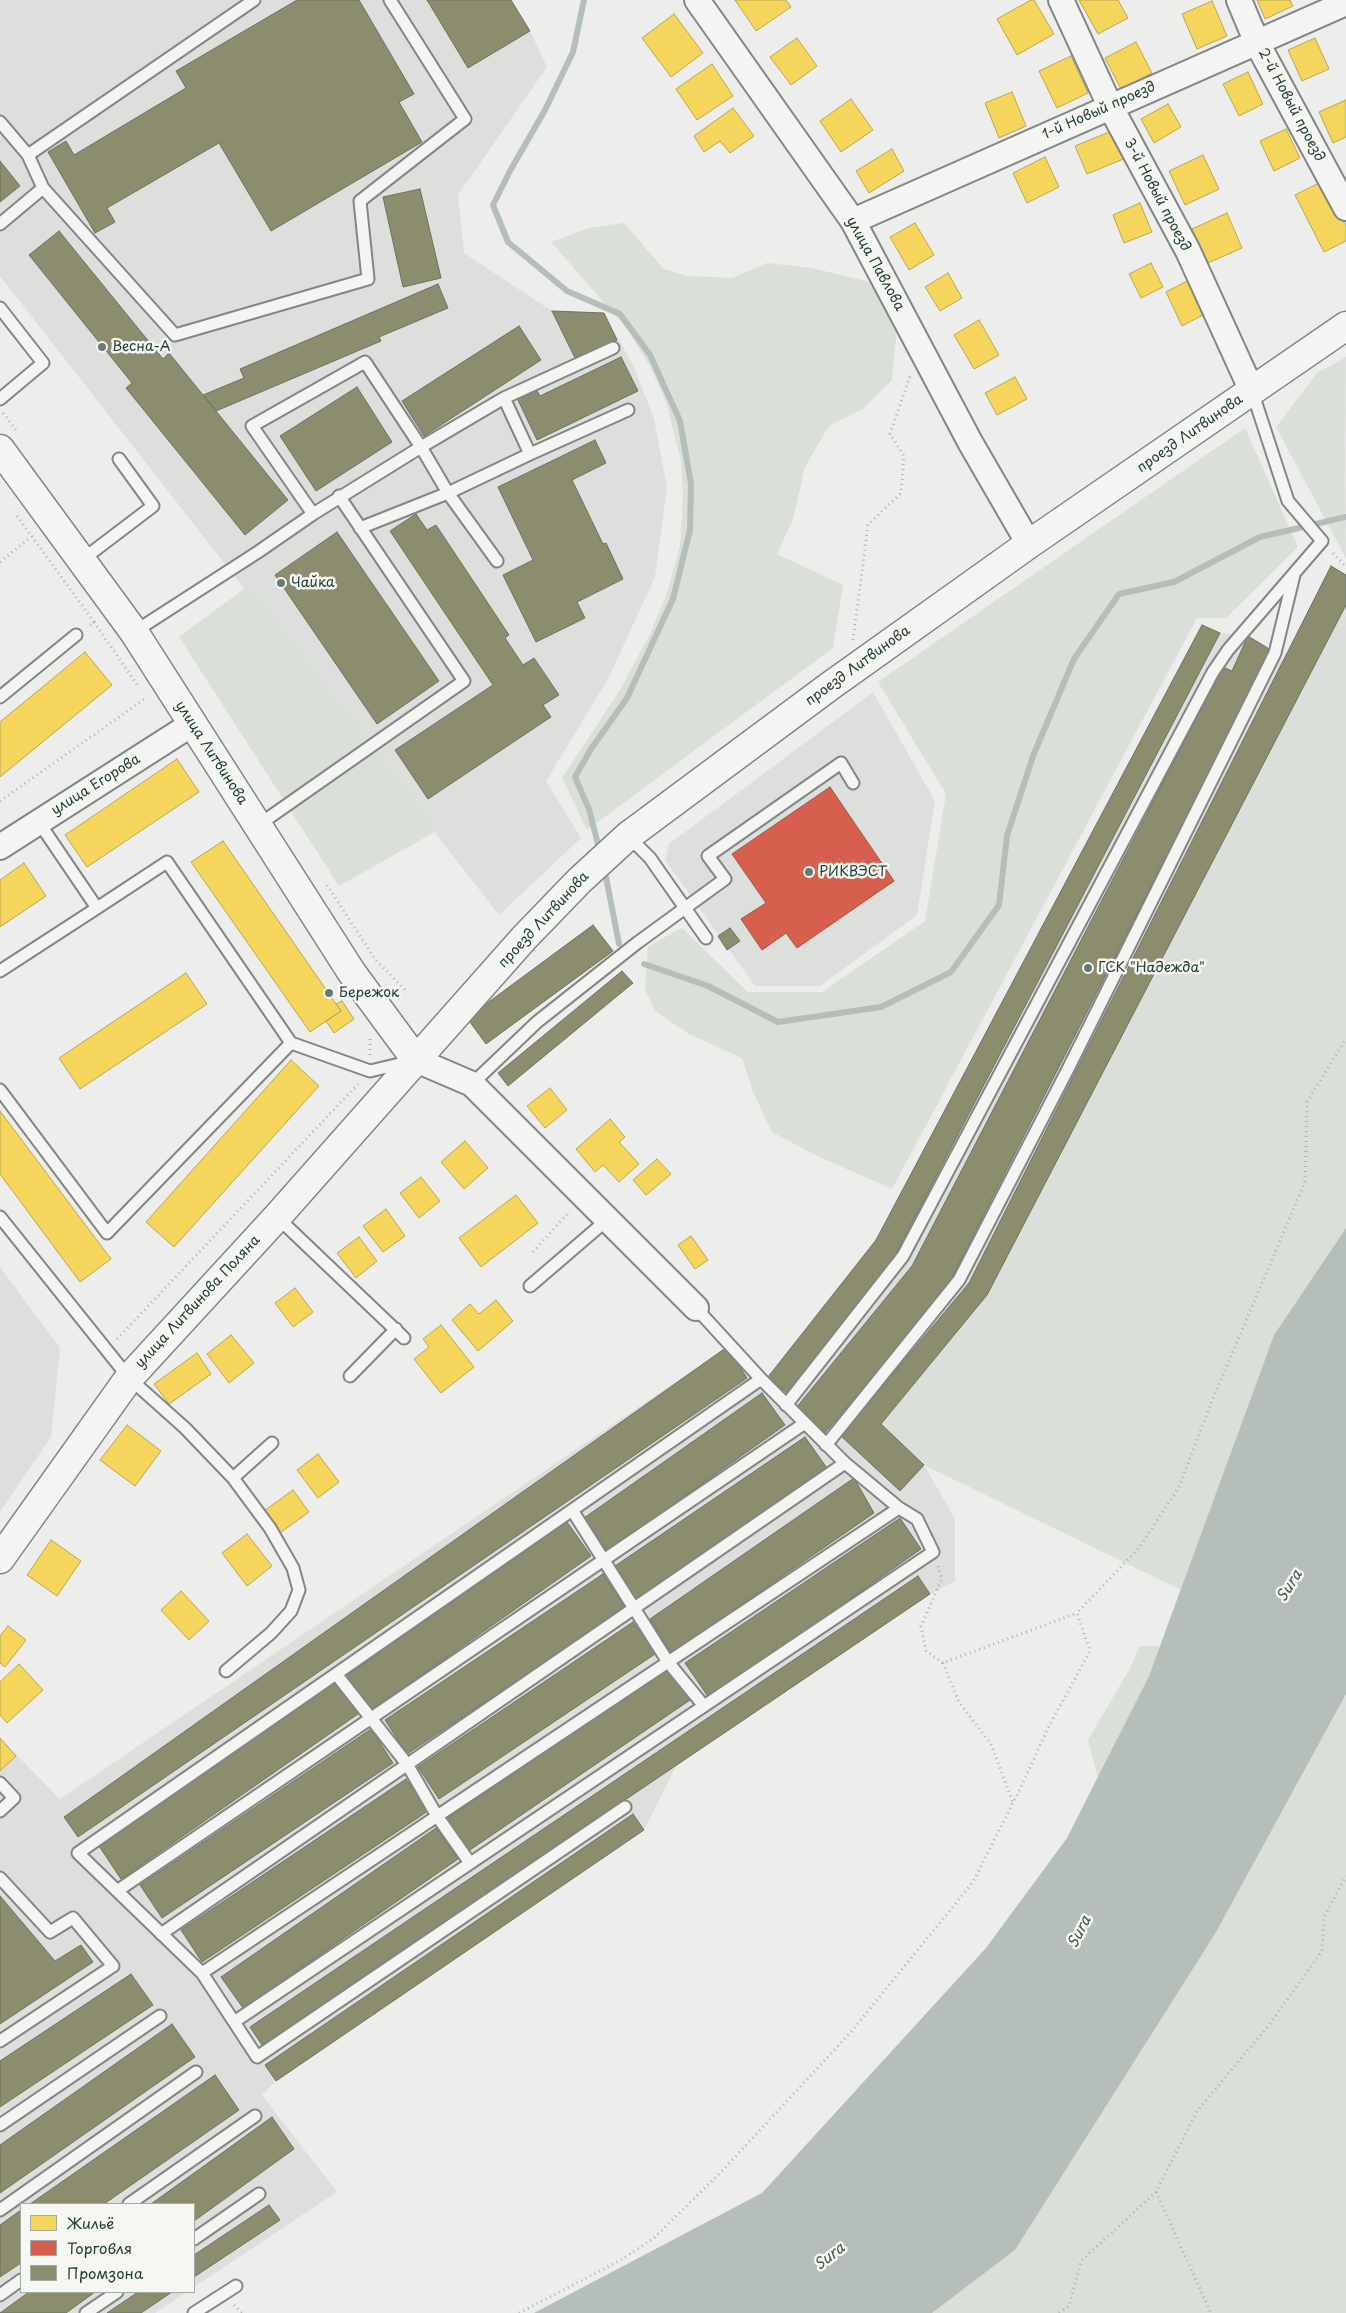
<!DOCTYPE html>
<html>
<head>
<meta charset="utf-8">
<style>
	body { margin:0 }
	#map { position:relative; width:1346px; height:2313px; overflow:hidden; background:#edeeeb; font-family:"Playpen Sans",sans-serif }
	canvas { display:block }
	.legend { position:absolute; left:20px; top:2203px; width:175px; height:90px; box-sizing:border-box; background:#f6f6f2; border:1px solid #a0aca6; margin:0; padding:6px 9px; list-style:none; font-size:15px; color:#1f3d34 }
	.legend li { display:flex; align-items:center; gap:10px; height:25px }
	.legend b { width:25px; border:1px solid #a0aca6 }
</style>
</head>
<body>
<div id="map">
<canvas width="1346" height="2313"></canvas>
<ul class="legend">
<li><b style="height:14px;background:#f6d55c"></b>Жильё</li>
<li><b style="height:14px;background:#d6604d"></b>Торговля</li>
<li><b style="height:14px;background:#8c8c6e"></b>Промзона</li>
</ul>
</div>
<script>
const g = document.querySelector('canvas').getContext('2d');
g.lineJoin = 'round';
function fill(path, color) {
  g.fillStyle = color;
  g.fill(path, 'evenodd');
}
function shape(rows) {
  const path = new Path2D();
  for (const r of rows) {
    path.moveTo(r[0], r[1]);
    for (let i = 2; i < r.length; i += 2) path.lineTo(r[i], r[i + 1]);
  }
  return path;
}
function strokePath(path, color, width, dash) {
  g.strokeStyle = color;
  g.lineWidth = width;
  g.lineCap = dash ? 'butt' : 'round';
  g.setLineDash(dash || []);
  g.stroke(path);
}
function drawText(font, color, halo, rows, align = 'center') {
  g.font = font + ' "Playpen Sans",sans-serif';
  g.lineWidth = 5;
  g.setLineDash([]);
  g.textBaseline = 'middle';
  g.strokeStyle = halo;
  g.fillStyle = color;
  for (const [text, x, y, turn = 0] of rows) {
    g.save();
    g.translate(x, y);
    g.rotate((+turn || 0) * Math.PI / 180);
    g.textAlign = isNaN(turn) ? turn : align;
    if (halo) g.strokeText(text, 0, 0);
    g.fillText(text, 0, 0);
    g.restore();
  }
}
fill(shape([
	[0,0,511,0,530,31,547,67,458,195,464,253,552,311,604,313,634,367,654,419,667,487,655,577,608,679,546,781,581,838,499,915,0,276],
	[1331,566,1346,575,1346,605,987,1295,882,1423,924,1465,955,1519,955,1581,930,1594,676,1766,644,1830,276,2081,262,2095,337,2192,194,2287,194,2204,21,2204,21,2292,187,2292,155,2313,0,2313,0,1738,60,1799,727,1347,768,1377,876,1240,1202,625,1220,633,1248,636,1284,660],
	[873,692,935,801,917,915,820,986,755,986,665,860,669,844],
	[0,1267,60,1348,51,1437,0,1512]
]), '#dcdfdb');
fill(shape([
	[624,223,664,269,688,276,732,278,767,263,812,268,870,282,897,328,892,380,864,408,829,426,805,467,793,519,777,554,843,585,833,648,587,830,562,778,620,690,649,636,666,596,680,546,683,497,681,460,666,402,651,368,627,329,551,242,589,228],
	[1346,357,1345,459,1346,558,1276,427,1317,373],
	[1245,428,1298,547,1226,618,1197,618,892,1189,815,1155,772,1132,753,1092,742,1058,689,1034,655,1011,645,990,648,946,682,928,748,992,822,992,925,921,946,794,878,682],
	[248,586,426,816,435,832,339,886,179,637],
	[1346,605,1346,1228,1274,1335,1181,1590,924,1465,881,1424,987,1295],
	[1140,1646,1161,1646,1149,1676,1098,1778,1088,1740,1129,1670],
	[1346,1694,1346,2313,932,2313,1015,2250,1215,1934]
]), '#dadfda');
fill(shape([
	[1346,1228,1346,1694,1215,1934,1015,2250,932,2313,534,2313,762,2193,986,1948,1067,1838,1149,1676,1274,1335]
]), '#b6beb9');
const homes = shape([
	[735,0,786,0,791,7,756,31,735,0],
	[1031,0,1034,0,1054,34,1017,55,997,19,1031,0],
	[1079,0,1118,0,1128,18,1098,34,1079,0],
	[1257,0,1290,0,1293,6,1265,19,1257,0],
	[1212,1,1227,36,1197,49,1182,14,1212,1],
	[674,14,703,53,671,77,642,38,674,14],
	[797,38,817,66,791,85,770,57,797,38],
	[1315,38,1329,69,1302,81,1288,50,1315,38],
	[1136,42,1152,73,1121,89,1105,58,1136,42],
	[1071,56,1088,93,1057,108,1039,71,1071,56],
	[712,64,733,96,697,120,676,89,712,64],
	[1248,72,1263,104,1239,116,1223,84,1248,72],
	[1012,92,1026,126,999,138,985,103,1012,92],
	[851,99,873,130,841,152,820,121,851,99],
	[1346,100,1346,137,1333,143,1319,112,1346,100],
	[1168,104,1181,127,1154,143,1141,119,1168,104],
	[733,108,754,136,730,153,720,141,704,152,694,136,733,108],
	[1286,129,1300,158,1274,171,1260,141,1286,129],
	[1114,130,1126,158,1087,174,1075,146,1114,130],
	[892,149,904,171,869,193,856,171,892,149],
	[1203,155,1219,189,1185,205,1169,171,1203,155],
	[1045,157,1059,187,1027,203,1013,173,1045,157],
	[1323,181,1346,226,1346,241,1324,252,1295,195,1323,181],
	[1140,203,1152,232,1124,243,1113,215,1140,203],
	[1227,213,1242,248,1208,263,1192,229,1227,213],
	[915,223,934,255,909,270,890,237,915,223],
	[1151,263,1163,287,1141,298,1129,274,1151,263],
	[948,273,962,298,940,311,925,287,948,273],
	[1187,281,1203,315,1182,326,1166,292,1187,281],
	[979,320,999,355,974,369,954,335,979,320],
	[1015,377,1027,399,997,415,985,393,1015,377],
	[85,652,112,685,0,777,0,722,85,652],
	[177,759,199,792,87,867,65,835,177,759],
	[223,841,341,1011,310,1032,191,862,223,841],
	[24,863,46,896,0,927,0,880,24,863],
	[186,973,207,1004,80,1089,59,1058,186,973],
	[342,1001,354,1019,334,1033,326,1021,341,1011,336,1004,342,1001],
	[291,1060,319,1086,174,1247,146,1222,291,1060],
	[550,1088,567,1110,545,1128,527,1106,550,1088],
	[0,1111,111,1259,80,1282,0,1174,0,1111],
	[610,1119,625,1137,619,1142,639,1164,619,1182,603,1165,595,1172,576,1149,610,1119],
	[465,1141,488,1168,464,1189,441,1162,465,1141],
	[657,1159,671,1174,646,1195,633,1180,657,1159],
	[421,1177,440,1201,419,1218,400,1193,421,1177],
	[516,1195,538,1223,481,1267,459,1238,516,1195],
	[386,1209,405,1236,383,1252,363,1226,386,1209],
	[691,1236,708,1260,695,1269,678,1245,691,1236],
	[359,1237,377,1261,356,1278,337,1253,359,1237],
	[295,1288,313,1312,293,1327,275,1303,295,1288],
	[496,1300,513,1321,478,1351,452,1320,470,1304,479,1314,496,1300],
	[441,1325,474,1367,441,1393,414,1359,429,1347,423,1339,441,1325],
	[231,1335,254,1363,229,1383,207,1354,231,1335],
	[197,1353,211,1374,169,1404,154,1384,197,1353],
	[127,1425,161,1451,135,1486,100,1460,127,1425],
	[318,1454,339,1482,318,1498,297,1470,318,1454],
	[293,1490,309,1512,280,1533,264,1511,293,1490],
	[247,1534,272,1566,247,1586,222,1553,247,1534],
	[51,1540,81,1561,57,1596,27,1575,51,1540],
	[181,1591,209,1621,189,1640,161,1610,181,1591],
	[8,1626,26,1640,5,1667,0,1663,0,1636,8,1626],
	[19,1664,43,1690,7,1723,0,1715,0,1682,19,1664],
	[0,1738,16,1756,0,1771,0,1738]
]);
fill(homes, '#f6d55c');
strokePath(homes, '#b6a750', 1);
const shops = shape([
	[830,787,894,881,797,948,786,933,762,950,741,919,766,903,732,854,830,787]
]);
fill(shops, '#d6604d');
strokePath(shops, '#9f5646', 1);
const industry = shape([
	[297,0,359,0,414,94,399,102,422,142,271,231,219,143,107,208,115,222,95,233,48,152,66,141,74,155,186,88,176,71,297,0],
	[427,0,511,0,530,31,468,68,427,0],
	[0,161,20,186,0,202,0,161],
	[420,189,441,278,403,287,383,197,420,189],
	[59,231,163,359,169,353,288,500,245,535,126,388,132,383,29,255,59,231],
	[438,284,448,308,379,337,381,341,216,411,203,395,244,378,240,369,438,284],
	[552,311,604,313,617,340,576,360,552,311],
	[519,326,541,360,424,436,402,401,519,326],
	[621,357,638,391,537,440,517,398,536,389,540,396,621,357],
	[357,387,392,442,316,491,280,436,357,387],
	[595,440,606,463,572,480,603,544,606,543,623,579,577,602,585,618,536,642,503,575,533,560,498,487,595,440],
	[416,514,427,530,436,525,509,635,505,638,523,665,534,658,559,695,543,705,551,717,428,799,395,750,493,685,390,531,416,514],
	[337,532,439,681,377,724,275,575,337,532],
	[1331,566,1346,575,1346,605,987,1295,881,1424,924,1465,900,1491,841,1436,969,1283,1331,566],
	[1202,625,1220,633,894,1257,788,1394,768,1377,876,1240,1202,625],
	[1248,636,1271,650,945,1291,824,1434,796,1408,912,1266,1223,667,1232,671,1248,636],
	[593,925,613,951,486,1044,467,1018,593,925],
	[730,928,740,941,727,950,718,936,730,928],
	[622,971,633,983,508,1086,498,1073,622,971],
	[727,1347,747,1378,78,1837,64,1817,727,1347],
	[762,1393,785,1425,607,1551,584,1518,762,1393],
	[805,1437,829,1471,635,1603,612,1568,805,1437],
	[854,1478,874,1513,671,1653,650,1619,854,1478],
	[900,1518,921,1549,709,1698,685,1663,900,1518],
	[567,1522,591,1556,370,1711,346,1676,567,1522],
	[603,1574,625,1608,407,1754,385,1720,603,1574],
	[918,1576,930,1594,262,2045,250,2027,918,1576],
	[633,1622,655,1654,439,1799,418,1767,633,1622],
	[668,1669,690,1700,467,1852,445,1820,668,1669],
	[336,1681,358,1714,121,1879,99,1846,336,1681],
	[371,1729,393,1763,162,1918,140,1885,371,1729],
	[406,1779,428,1811,202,1962,181,1930,406,1779],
	[633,1814,644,1830,276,2081,265,2065,633,1814],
	[436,1828,458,1859,243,2008,221,1977,436,1828],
	[0,1896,55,1961,81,1945,93,1962,0,2024,0,1896],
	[131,1974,153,2005,0,2107,0,2061,131,1974],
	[172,2024,195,2057,0,2193,0,2145,172,2024],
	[215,2075,239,2110,104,2204,30,2204,215,2075],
	[272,2117,294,2149,194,2221,194,2204,151,2204,272,2117],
	[269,2205,280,2220,194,2277,194,2255,269,2205],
	[21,2210,21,2263,0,2277,0,2225,21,2210],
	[29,2292,95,2292,66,2313,0,2313,29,2292],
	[138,2292,172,2292,141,2313,107,2313,138,2292]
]);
fill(industry, '#8c8c6e');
strokePath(industry, '#6b745d', 1);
strokePath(shape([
	[584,0,573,52,545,110,510,171,493,205,508,242,567,291,620,314,650,355,680,421,691,484,690,530,673,599,627,698,591,749,575,777,589,809,600,852],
	[604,867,619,944],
	[644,964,708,986,778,1022,881,1007,951,972,999,905,1007,836,1033,756,1074,659,1119,594,1174,582,1260,537,1346,517]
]), '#b6beb9', 6);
const lane = shape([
	[0,122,28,155],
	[43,188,175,335,368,279,360,201,465,119,390,0],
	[0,224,43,188,28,155,254,0],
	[0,308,43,363,0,399],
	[530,454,628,410],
	[360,528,448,493,530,454,504,398,613,348],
	[82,560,153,506,119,459],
	[497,561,448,493,421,447,504,398],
	[134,632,258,552,313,514,252,426,365,362,421,447,313,514],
	[0,697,76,635],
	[38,821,97,908,167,862,291,1043,370,1071,408,1062],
	[257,826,464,681,339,496],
	[628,836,650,858,706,938],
	[0,971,97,908],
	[472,1084,537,1022,637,943,725,879,708,856,841,763,853,783],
	[0,1090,107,1233,291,1043],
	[0,1217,129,1378,185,1428,233,1478,270,1528,293,1568,299,1590,291,1611,271,1633,226,1671],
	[277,1217,404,1338],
	[530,1286,608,1219],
	[350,1376,396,1329],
	[786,1405,903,1256,1213,672,1228,650,1322,541,1288,501,1252,391],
	[826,1445,959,1280,1068,1069,1275,653,1294,575],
	[233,1478,272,1443],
	[572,1510,668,1662,704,1706],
	[336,1674,407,1764,437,1816,470,1863],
	[0,1783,14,1798,0,1811],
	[625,1807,257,2057,202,1973,78,1853,761,1379],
	[0,1878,50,1932,73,1918,113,1966,0,2041],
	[117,1891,805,1423],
	[161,1934,845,1463],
	[202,1973,899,1508],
	[234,2022,933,1552,917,1519,899,1508,845,1463,761,1379,696,1308],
	[0,2125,160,2016],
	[129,2204,255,2116],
	[0,2210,196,2072],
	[194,2239,259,2194],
	[0,2295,21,2280],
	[86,2313,117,2292],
	[194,2313,236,2286]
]);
const street = shape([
	[697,0,853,221,970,442,1029,544],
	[1061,0,1110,106,1188,251,1252,391],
	[1239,0,1257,43,1346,208],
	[853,221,1346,3],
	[0,847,192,724],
	[416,1060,472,1084,696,1308]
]);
const secondary = shape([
	[0,449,134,632,352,973,416,1060],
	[0,1559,129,1378,277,1217,524,938,579,881,628,836,830,686,1029,544,1346,326]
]);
strokePath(lane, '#818784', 15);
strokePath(street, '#818784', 28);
strokePath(secondary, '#818784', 31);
strokePath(shape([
	[3,413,16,430],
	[17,516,94,622,88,627],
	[1333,553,1346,567],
	[0,562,31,537],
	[94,622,138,686],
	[853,640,868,525,901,493,904,456,890,434,910,376],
	[0,801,146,698],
	[327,885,375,959,405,990],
	[370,1039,370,1055],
	[533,1252,570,1211],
	[117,1339,358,1084],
	[938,1566,942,1579,921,1626,926,1651,943,1663,1077,1613],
	[943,1663,959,1702,991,1744,1013,1803],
	[1156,2192,1211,2313],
	[234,2305,242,2313],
	[519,2313,621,2260,654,2238,722,2171,851,2032,973,1882,1021,1787,1048,1728,1090,1651,1077,1613,1139,1548,1179,1487,1211,1403,1305,1182,1307,1102,1346,1039],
	[1059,2313,1069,2306,1081,2261,1156,2192,1197,2111,1269,2025,1322,1951,1324,1917,1346,1876]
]), '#afb2b0', 3, [1, 4]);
strokePath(lane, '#f4f4f2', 11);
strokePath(street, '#f4f4f2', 24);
strokePath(secondary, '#f4f4f2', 28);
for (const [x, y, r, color] of [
	[102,347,5,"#677b74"],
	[281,583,5,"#677b74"],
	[809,872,5,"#677b74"],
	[1088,968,5,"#677b74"],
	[329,993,5,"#677b74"]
]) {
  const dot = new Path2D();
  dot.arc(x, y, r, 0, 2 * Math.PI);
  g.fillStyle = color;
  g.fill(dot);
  strokePath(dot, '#f6f6f2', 2);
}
drawText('14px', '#1f3d34', '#f6f6f2', [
	["2-й Новый проезд",1291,105,62],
	["1-й Новый проезд",1099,111,-24],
	["3-й Новый проезд",1157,195,62],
	["улица Павлова",875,264,61],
	["проезд Литвинова",1190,434,-35],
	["проезд Литвинова",858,666,-36],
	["улица Литвинова",211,753,57],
	["улица Егорова",96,785,-32],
	["проезд Литвинова",544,920,-47],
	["улица Литвинова Поляна",198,1302,-47]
]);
drawText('14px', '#1f3d34', '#f6f6f2', [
	["Весна-А",112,347],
	["Чайка",291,583],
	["РИКВЭСТ",819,872],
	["ГСК \"Надежда\"",1098,968],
	["Бережок",339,993]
], 'left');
drawText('italic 15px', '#3f5850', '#f6f6f2', [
	["Sura",1290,1586,-58],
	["Sura",1080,1932,-63],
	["Sura",830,2257,-38]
]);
</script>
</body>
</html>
